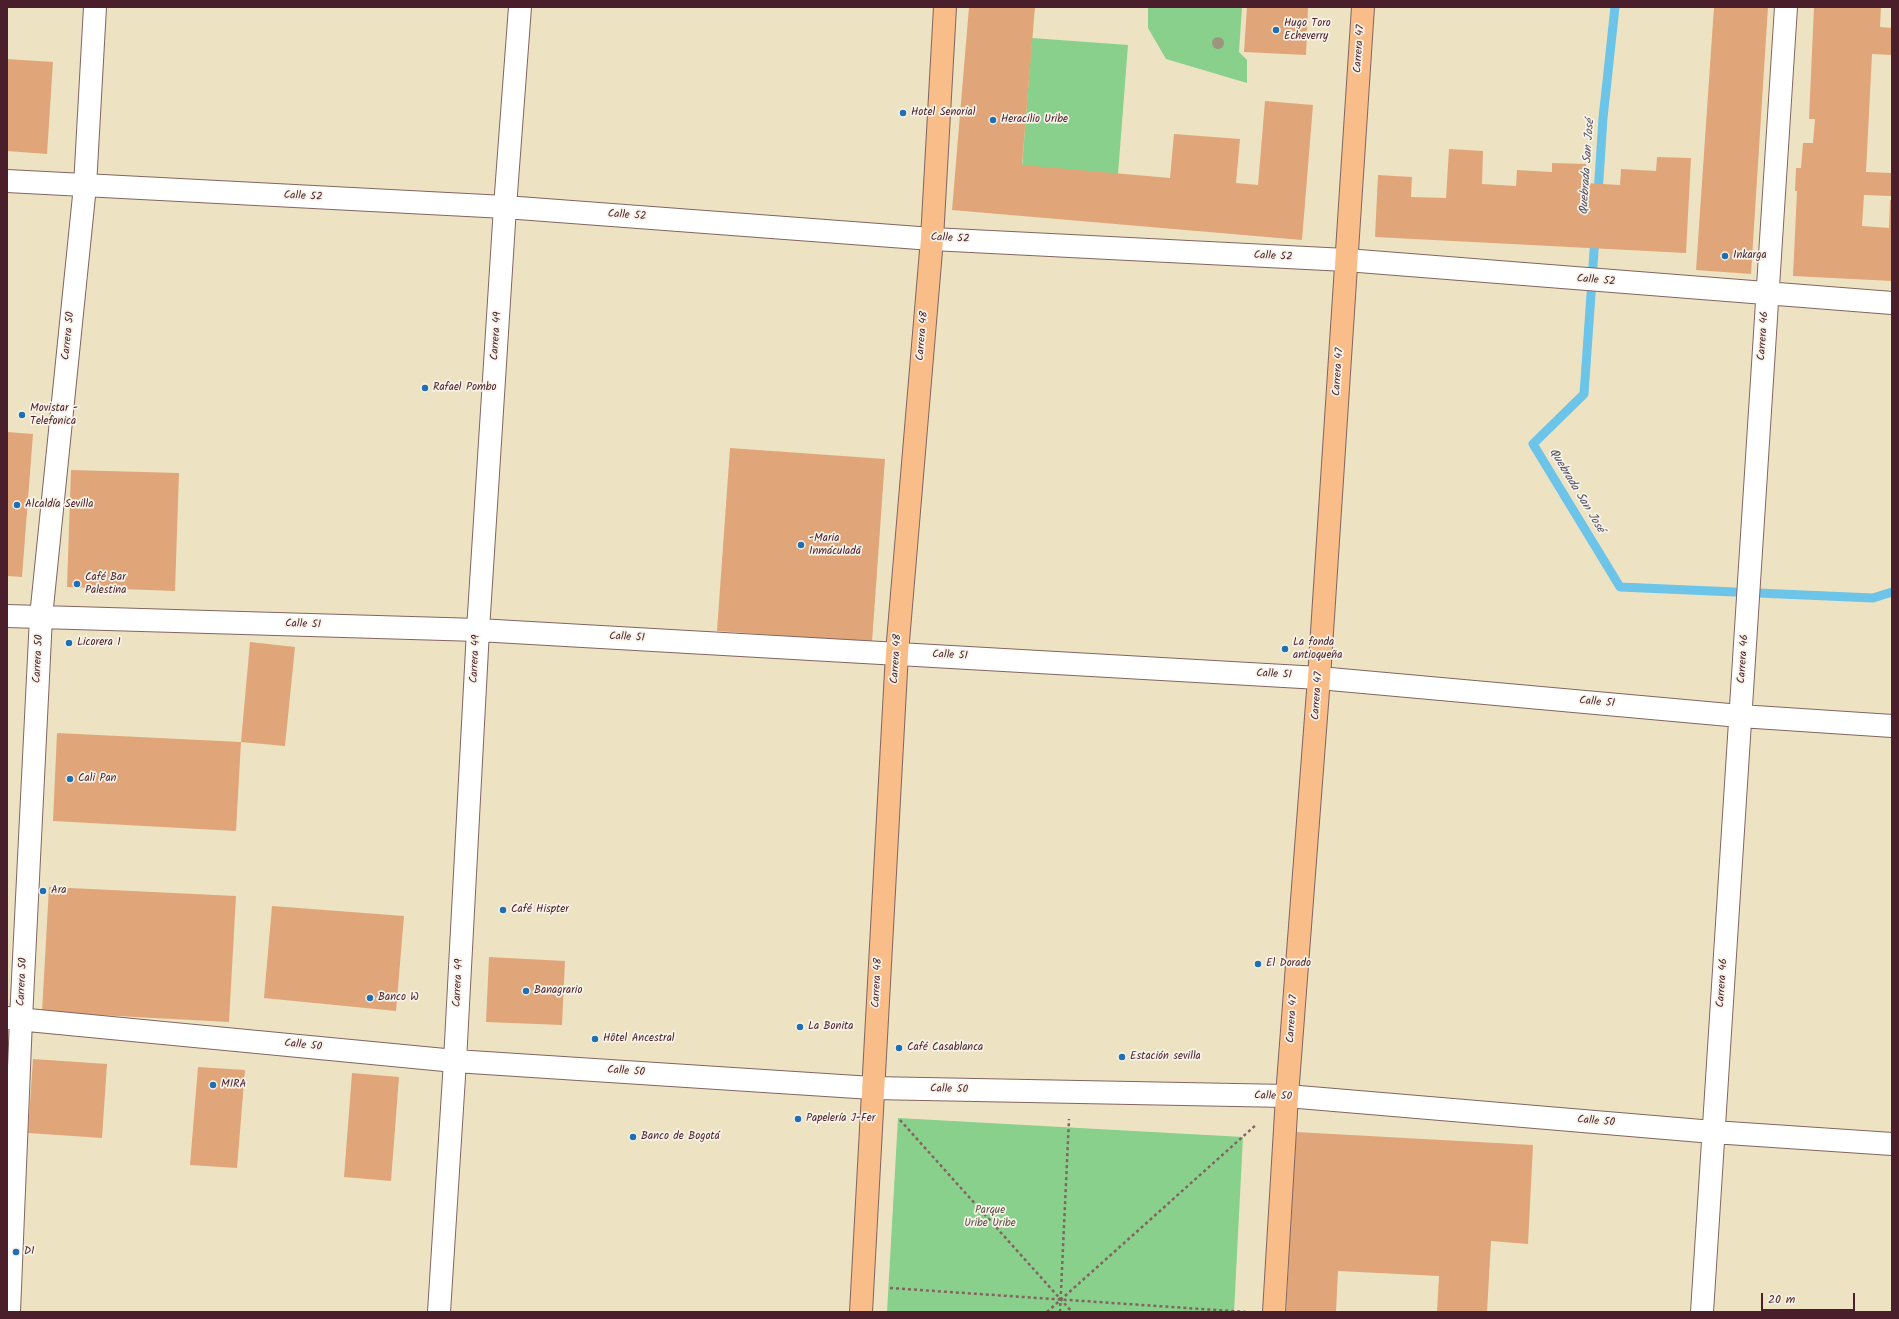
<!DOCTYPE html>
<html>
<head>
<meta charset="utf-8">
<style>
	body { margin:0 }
	#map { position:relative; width:1899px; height:1319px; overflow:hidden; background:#ede3c3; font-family:Kalam,sans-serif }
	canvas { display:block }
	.frame { position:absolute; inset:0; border:8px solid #4a1f2b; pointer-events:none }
	.scale { position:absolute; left:1761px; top:1293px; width:94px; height:18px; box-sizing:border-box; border:2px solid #4a1f2b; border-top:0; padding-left:5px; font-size:12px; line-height:14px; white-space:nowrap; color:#4a1f2b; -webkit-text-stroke:3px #f7f3e8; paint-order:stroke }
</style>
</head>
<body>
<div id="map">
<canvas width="1899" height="1319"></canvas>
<div class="frame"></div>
<div class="scale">20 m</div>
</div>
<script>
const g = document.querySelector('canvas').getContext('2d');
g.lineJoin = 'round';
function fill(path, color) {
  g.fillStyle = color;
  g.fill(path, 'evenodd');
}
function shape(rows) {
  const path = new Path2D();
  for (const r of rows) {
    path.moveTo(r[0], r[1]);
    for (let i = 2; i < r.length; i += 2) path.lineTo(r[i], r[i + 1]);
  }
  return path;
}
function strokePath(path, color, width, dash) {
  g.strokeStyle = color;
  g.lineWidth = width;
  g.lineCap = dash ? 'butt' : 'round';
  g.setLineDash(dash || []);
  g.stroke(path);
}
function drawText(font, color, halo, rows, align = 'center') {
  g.font = font + ' Kalam,sans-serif';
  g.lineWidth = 3.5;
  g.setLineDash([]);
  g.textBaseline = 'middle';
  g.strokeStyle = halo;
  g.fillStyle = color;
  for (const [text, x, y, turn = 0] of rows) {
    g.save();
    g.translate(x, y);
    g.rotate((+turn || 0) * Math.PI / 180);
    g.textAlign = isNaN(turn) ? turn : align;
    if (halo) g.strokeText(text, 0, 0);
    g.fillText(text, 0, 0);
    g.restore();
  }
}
fill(shape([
	[1148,7,1242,7,1239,52,1247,60,1247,83,1166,59,1148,28],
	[1032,38,1128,45,1118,174,1022,167],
	[898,1118,1243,1137,1234,1312,887,1312]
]), '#88d08c');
strokePath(shape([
	[1598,194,1603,118,1615,7],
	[1595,237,1584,394,1533,444,1620,587,1873,598,1892,592]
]), '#6cc4e9', 9);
fill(shape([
	[969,7,1035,7,1022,165,1170,178,1174,134,1240,139,1236,183,1258,185,1265,101,1313,105,1302,240,952,210],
	[1247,7,1308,7,1306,55,1244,52],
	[1714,7,1768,7,1751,274,1696,270],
	[1814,7,1881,7,1880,27,1892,28,1892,55,1872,54,1866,172,1892,173,1891,196,1864,195,1862,226,1889,228,1890,200,1892,200,1892,281,1793,276,1797,191,1795,191,1796,168,1801,168,1803,143,1813,143,1815,119,1809,119],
	[7,59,53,62,47,154,7,151],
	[1449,149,1483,151,1482,184,1516,186,1517,170,1552,172,1552,163,1586,164,1586,183,1620,185,1621,169,1656,171,1657,157,1691,158,1686,253,1375,237,1378,175,1412,177,1411,197,1446,198],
	[7,432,33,434,22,577,7,576],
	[730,448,885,459,872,642,717,631],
	[71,470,179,473,175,591,67,587],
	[250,642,295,647,285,746,241,742],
	[57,733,241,742,236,831,53,821],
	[49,887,236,896,229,1022,42,1012],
	[272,906,404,916,396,1011,264,998],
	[489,957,565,961,562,1025,486,1022],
	[33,1059,107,1064,102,1138,28,1133],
	[198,1067,245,1070,237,1168,190,1165],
	[352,1073,399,1077,391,1181,344,1177],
	[1296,1132,1533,1145,1528,1244,1491,1241,1487,1312,1437,1312,1439,1276,1338,1271,1336,1312,1286,1312]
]), '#e0a67a');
const minor = shape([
	[7,181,505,207,932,239,1346,260,1892,303],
	[7,616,478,630,1319,678,1740,716,1892,726],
	[7,1018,455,1061,872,1088,1287,1096,1713,1132,1892,1144],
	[9,1312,21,1019,41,617,85,186,95,7],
	[439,1312,455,1061,478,630,505,207,520,7],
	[1702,1312,1786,7]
]);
const major = shape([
	[861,1312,897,653,932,239,945,7],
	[1274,1312,1287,1096,1319,678,1363,7]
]);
strokePath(minor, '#836460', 24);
strokePath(major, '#836460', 24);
strokePath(shape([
	[900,1120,1072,1312],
	[890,1288,1246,1312],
	[1047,1312,1257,1124],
	[1060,1312,1069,1119]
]), '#836460', 2.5, [3, 3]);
strokePath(minor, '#fff', 22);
strokePath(major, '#f8bd89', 22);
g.fillStyle = '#9e947f';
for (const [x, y] of [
	[1218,43]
]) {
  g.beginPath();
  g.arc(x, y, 6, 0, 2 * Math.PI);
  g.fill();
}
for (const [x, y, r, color] of [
	[1276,30,4,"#1f6fb2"],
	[903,113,4,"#1f6fb2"],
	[993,120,4,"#1f6fb2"],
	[1725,256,4,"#1f6fb2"],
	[425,388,4,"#1f6fb2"],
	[22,415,4,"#1f6fb2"],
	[17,505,4,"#1f6fb2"],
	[801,545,4,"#1f6fb2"],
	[77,584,4,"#1f6fb2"],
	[69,643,4,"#1f6fb2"],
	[1285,649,4,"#1f6fb2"],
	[70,779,4,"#1f6fb2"],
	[43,891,4,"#1f6fb2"],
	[503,910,4,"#1f6fb2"],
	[1258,964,4,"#1f6fb2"],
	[526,991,4,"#1f6fb2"],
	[370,998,4,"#1f6fb2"],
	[800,1027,4,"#1f6fb2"],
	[595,1039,4,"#1f6fb2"],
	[899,1048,4,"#1f6fb2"],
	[1122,1057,4,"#1f6fb2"],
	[213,1085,4,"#1f6fb2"],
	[798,1119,4,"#1f6fb2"],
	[633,1137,4,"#1f6fb2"],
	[16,1252,4,"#1f6fb2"]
]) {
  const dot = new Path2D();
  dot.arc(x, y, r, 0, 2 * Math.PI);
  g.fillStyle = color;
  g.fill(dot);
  strokePath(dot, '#f7f3e8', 1.5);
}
drawText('11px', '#4a1f2b', '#f7f3e8', [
	["Hugo Toro",1284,24],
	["Echeverry",1284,37],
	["Hotel Senorial",911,113],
	["Heracilio Uribe",1001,120],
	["Inkarga",1733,256],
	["Rafael Pombo",433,388],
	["Movistar -",30,409],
	["Telefonica",30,422],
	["Alcaldía Sevilla",25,505],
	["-Maria",809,539],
	["Inmáculadä",809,552],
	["Café Bar",85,578],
	["Palestina",85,591],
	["Licorera 1",77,643],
	["La fonda",1293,643],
	["antioqueña",1293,656],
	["Cali Pan",78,779],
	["Ara",51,891],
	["Café Hispter",511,910],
	["El Dorado",1266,964],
	["Banagrario",534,991],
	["Banco W",378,998],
	["La Bonita",808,1027],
	["Hôtel Ancestral",603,1039],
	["Café Casablanca",907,1048],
	["Estación sevilla",1130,1057],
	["MIRA",221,1085],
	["Papelería J-Fer",806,1119],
	["Banco de Bogotá",641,1137],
	["D1",24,1252]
], 'left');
drawText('11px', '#4a1f2b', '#f7f3e8', [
	["Carrera 47",1360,49,-86],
	["Calle 52",303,197,3],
	["Calle 52",627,216,4],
	["Calle 52",950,239,3],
	["Calle 52",1273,257,3],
	["Calle 52",1596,281,5],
	["Carrera 50",69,336,-84],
	["Carrera 49",497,336,-86],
	["Carrera 48",923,336,-85],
	["Carrera 46",1764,336,-86],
	["Carrera 47",1339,372,-86],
	["Calle 51",303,625,2],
	["Calle 51",627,638,3],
	["Calle 51",950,656,3],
	["Carrera 50",39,659,-87],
	["Carrera 49",476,659,-87],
	["Carrera 48",897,659,-86],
	["Carrera 46",1744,659,-86],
	["Calle 51",1274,675,3],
	["Carrera 47",1318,696,-86],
	["Calle 51",1597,703,5],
	["Carrera 50",23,982,-87],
	["Carrera 49",459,983,-87],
	["Carrera 48",878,983,-87],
	["Carrera 46",1723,983,-86],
	["Carrera 47",1293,1019,-86],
	["Calle 50",303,1046,6],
	["Calle 50",626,1072,4],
	["Calle 50",949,1090,2],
	["Calle 50",1273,1097,2],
	["Calle 50",1596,1122,5]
]);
drawText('11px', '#5d5448', '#f7f3e8', [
	["Parque",990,1211],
	["Uribe Uribe",990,1224]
]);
drawText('italic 12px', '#545164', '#f7f3e8', [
	["Quebrada San José",1588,167,-86],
	["Quebrada San José",1576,491,59]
]);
</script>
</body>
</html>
